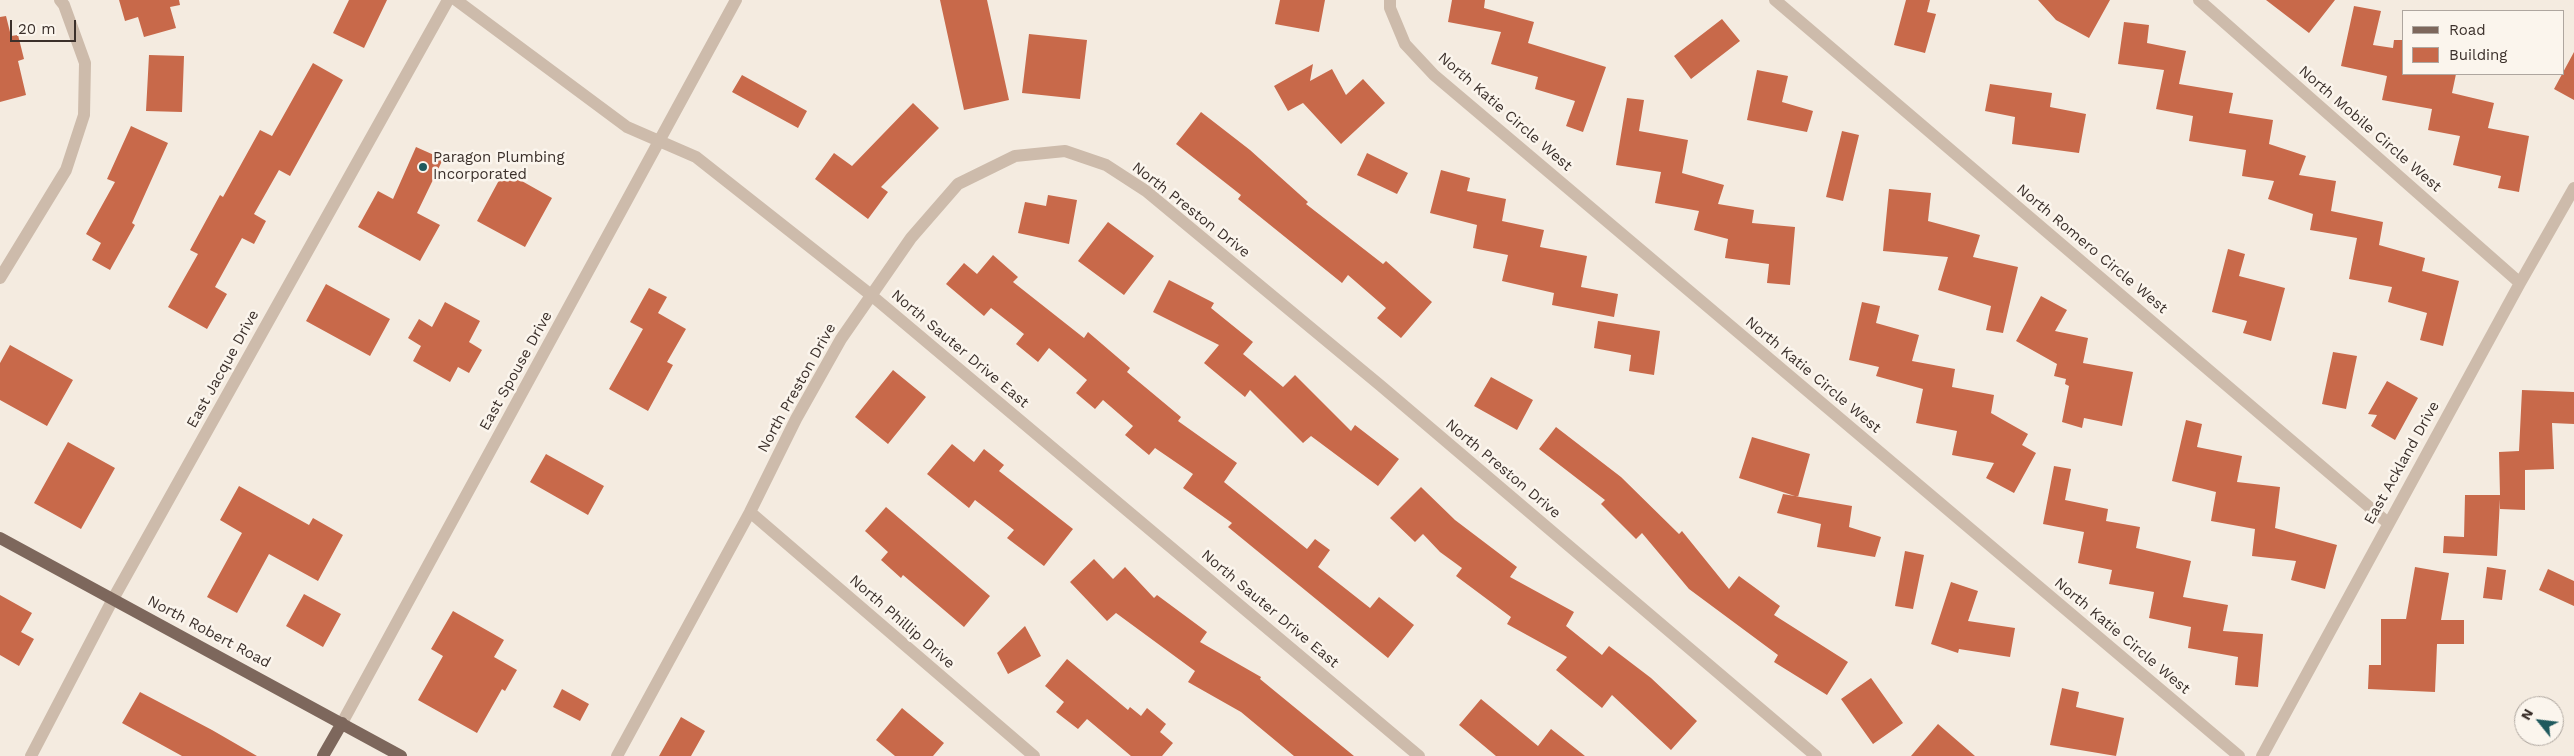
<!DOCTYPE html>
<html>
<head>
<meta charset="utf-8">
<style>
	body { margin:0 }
	#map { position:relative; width:2574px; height:756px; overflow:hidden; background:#f4ebe0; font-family:"Work Sans",sans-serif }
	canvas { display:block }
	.legend { position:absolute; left:2402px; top:10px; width:162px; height:65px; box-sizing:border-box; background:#fbf5ed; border:1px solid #aea69f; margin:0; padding:6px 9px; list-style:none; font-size:15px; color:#3b302b }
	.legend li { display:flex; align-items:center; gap:10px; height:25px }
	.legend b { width:25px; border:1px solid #aea69f }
	.north { position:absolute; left:2514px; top:696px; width:50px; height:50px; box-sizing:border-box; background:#fbf5ed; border:1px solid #aea69f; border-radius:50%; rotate:299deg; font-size:14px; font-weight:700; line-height:20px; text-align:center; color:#3b302b }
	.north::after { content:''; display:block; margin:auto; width:18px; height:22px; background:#1f595d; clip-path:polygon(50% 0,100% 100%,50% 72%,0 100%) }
	.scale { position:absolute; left:10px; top:20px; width:66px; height:22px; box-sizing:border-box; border:2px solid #3b302b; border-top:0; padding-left:6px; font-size:15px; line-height:18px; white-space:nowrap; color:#3b302b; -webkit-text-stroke:4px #fbf5ed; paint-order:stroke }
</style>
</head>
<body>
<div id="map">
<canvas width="2574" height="756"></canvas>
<ul class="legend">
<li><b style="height:6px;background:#7d675c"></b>Road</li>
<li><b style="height:14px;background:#c8694a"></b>Building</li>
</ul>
<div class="north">N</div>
<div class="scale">20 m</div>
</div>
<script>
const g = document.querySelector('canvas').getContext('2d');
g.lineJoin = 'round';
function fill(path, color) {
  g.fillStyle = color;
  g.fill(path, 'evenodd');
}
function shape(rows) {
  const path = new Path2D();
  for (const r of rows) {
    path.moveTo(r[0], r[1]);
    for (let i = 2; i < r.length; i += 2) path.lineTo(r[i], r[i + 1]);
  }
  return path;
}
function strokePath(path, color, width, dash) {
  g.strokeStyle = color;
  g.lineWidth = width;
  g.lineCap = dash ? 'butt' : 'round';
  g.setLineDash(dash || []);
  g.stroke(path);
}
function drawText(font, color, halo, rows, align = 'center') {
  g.font = font + ' "Work Sans",sans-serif';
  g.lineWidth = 5;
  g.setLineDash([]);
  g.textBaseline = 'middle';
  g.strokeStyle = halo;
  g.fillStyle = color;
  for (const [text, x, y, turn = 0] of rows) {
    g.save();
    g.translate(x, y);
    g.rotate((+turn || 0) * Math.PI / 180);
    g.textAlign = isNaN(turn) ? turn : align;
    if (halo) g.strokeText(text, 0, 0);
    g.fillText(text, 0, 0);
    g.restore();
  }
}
fill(shape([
	[119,0,179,0,180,5,170,7,176,28,144,37,138,17,125,21],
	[349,0,387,0,364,48,333,33],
	[940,0,987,0,1009,100,964,110],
	[1280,0,1325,0,1319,32,1275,24],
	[1452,0,1485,0,1484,8,1534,22,1528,43,1606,67,1583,132,1566,126,1575,101,1535,89,1538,77,1491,64,1501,32,1448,22],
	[1906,0,1930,0,1927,12,1936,14,1925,53,1894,45],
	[2038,0,2110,0,2089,38,2056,20],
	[2266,0,2335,0,2309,33],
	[2354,6,2381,11,2373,45,2393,48,2394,40,2403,40,2403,74,2456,74,2452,93,2494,103,2488,128,2529,136,2519,192,2498,188,2501,176,2453,165,2460,136,2428,130,2432,109,2382,100,2387,76,2341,66],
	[6,16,11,36,18,35,24,59,18,61,26,95,0,102,0,17],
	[1722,19,1740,41,1691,79,1674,56],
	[2124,22,2149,25,2147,43,2186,51,2179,84,2233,93,2229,113,2273,120,2269,144,2306,156,2299,175,2336,181,2331,211,2383,222,2379,245,2425,258,2422,271,2459,281,2443,346,2420,340,2427,313,2388,302,2392,287,2349,279,2357,238,2310,230,2313,214,2268,199,2274,181,2242,176,2246,150,2189,141,2193,116,2156,109,2164,70,2118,64],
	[1029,34,1087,40,1080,99,1022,93],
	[2574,52,2574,100,2554,89],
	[149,55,184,56,182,112,146,111],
	[313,63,343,80,290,176,279,170,254,214,266,221,254,244,242,238,215,287,227,294,207,329,168,307,198,254,190,250,220,195,223,197,260,130,272,136],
	[1313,64,1310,81,1332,69,1346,95,1363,79,1385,103,1341,144,1303,103,1288,111,1274,86],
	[1757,70,1788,76,1782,102,1813,111,1807,132,1747,120],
	[742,75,807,111,798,128,732,92],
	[1990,84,2052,93,2050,107,2086,114,2079,153,2012,144,2015,117,1985,111],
	[1627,98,1644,100,1639,131,1688,140,1682,173,1724,185,1718,204,1754,210,1752,223,1795,227,1790,285,1767,283,1769,264,1725,258,1728,239,1694,230,1699,211,1655,203,1661,172,1616,165],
	[913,103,939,128,881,187,888,192,868,219,815,179,834,153,852,166],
	[1201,112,1250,150,1308,202,1306,204,1383,264,1386,261,1432,302,1401,338,1377,318,1386,308,1348,275,1342,283,1238,199,1241,195,1176,144],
	[131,126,168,143,132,223,135,225,110,270,92,260,101,243,86,234,115,182,107,179],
	[1842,131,1859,135,1843,201,1826,197],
	[416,147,443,159,417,213,440,225,420,261,358,227,378,191,393,199],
	[1367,153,1408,173,1397,194,1357,175],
	[1441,170,1470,178,1467,191,1506,199,1502,221,1544,230,1540,247,1587,256,1581,287,1618,294,1614,317,1552,305,1554,293,1502,281,1508,255,1473,248,1477,225,1430,213],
	[504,171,552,198,525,247,477,221],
	[1889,189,1931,193,1928,221,1980,235,1973,257,2018,267,2003,333,1986,330,1991,306,1938,290,1948,257,1883,251],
	[1048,195,1077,200,1069,244,1018,233,1025,202,1046,206],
	[1108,222,1154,256,1124,295,1078,261],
	[2228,249,2245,254,2239,276,2285,288,2271,341,2243,333,2247,321,2212,312],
	[993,255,1018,277,1013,282,1084,338,1088,332,1130,368,1127,372,1181,417,1178,421,1237,463,1224,482,1307,549,1315,539,1330,550,1318,567,1370,608,1379,597,1414,625,1388,658,1228,527,1232,523,1183,488,1193,474,1155,448,1149,455,1125,435,1133,426,1103,400,1095,409,1076,393,1087,380,1049,348,1038,362,1016,344,1024,334,991,308,984,316,946,284,964,263,977,274],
	[1169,280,1214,303,1211,308,1253,342,1243,354,1283,387,1295,375,1351,431,1355,425,1399,459,1378,486,1311,436,1303,443,1250,390,1245,397,1204,363,1219,345,1153,312],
	[326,284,390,319,370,356,306,321],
	[649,288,667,297,658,313,686,329,667,362,673,365,648,411,609,389,643,329,630,322],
	[2041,296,2067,310,2055,331,2088,338,2083,363,2133,372,2122,426,2084,418,2082,428,2062,422,2069,386,2065,384,2066,379,2054,376,2057,364,2016,341],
	[445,302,480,321,469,342,482,350,469,373,458,367,450,382,413,361,421,346,408,338,419,319,432,327],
	[1862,302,1880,306,1876,323,1919,335,1912,361,1955,369,1952,387,1994,395,1991,413,2028,434,2022,445,2036,453,2014,493,1986,478,1994,463,1952,455,1957,431,1916,423,1923,389,1876,376,1879,367,1849,360],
	[1598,321,1660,331,1654,375,1629,371,1631,355,1594,348],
	[10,345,73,380,47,426,0,400,0,363],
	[2333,352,2357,356,2346,409,2322,404],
	[893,370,926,397,888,444,855,417],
	[1491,377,1533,400,1517,430,1474,406],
	[2387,381,2418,398,2395,440,2371,426,2377,415,2368,414],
	[2522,390,2574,392,2574,424,2552,423,2554,469,2525,470,2525,510,2500,509,2500,499,2497,556,2443,553,2444,536,2464,537,2465,495,2500,495,2499,452,2519,451],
	[2186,420,2202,424,2197,447,2242,456,2237,482,2280,487,2275,528,2337,545,2325,589,2291,580,2296,561,2252,556,2255,529,2211,521,2216,492,2172,481],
	[1556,427,1621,477,1679,534,1682,531,1729,589,1739,576,1780,606,1774,615,1848,662,1827,695,1774,662,1778,655,1689,589,1642,533,1636,539,1601,504,1605,500,1539,449],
	[1752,437,1810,454,1798,497,1739,478],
	[68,442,115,468,81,529,34,503],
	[952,444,974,462,984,449,1004,465,999,471,1073,529,1044,566,1007,538,1014,530,975,500,969,508,927,474],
	[546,454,604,486,588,515,530,482],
	[2054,466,2071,469,2065,500,2108,509,2106,521,2140,527,2136,548,2191,561,2183,597,2228,605,2223,631,2263,634,2258,687,2235,685,2238,657,2188,648,2191,627,2149,618,2154,592,2109,584,2112,570,2078,563,2084,532,2043,524],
	[239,486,309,525,313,518,343,535,318,581,269,554,237,613,207,597,242,533,220,520],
	[1421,487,1455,520,1517,567,1510,577,1574,612,1566,626,1602,655,1609,646,1651,678,1697,721,1671,750,1612,695,1602,708,1556,670,1567,657,1507,624,1511,617,1456,576,1462,568,1440,552,1423,534,1415,542,1390,518],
	[1783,494,1852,506,1849,527,1881,537,1875,557,1817,547,1821,524,1777,513],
	[886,507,990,596,964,627,903,575,901,578,881,560,888,552,865,531],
	[1905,551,1924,555,1913,609,1895,606],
	[1094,559,1113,579,1125,567,1154,598,1157,595,1207,632,1200,642,1261,677,1260,679,1354,756,1294,756,1241,712,1188,682,1195,671,1116,613,1107,621,1070,582],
	[2415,567,2449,573,2441,620,2464,620,2464,644,2437,644,2435,692,2368,689,2369,665,2381,665,2381,619,2406,619],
	[2487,567,2506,570,2502,600,2483,598],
	[2548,569,2574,581,2574,606,2539,590],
	[1951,582,1978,591,1968,621,2015,628,2010,657,1959,649,1958,653,1931,644],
	[304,594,341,614,323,647,286,626],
	[0,595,32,613,21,632,34,639,19,666,0,655],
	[453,611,504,640,494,657,517,670,505,691,502,689,477,733,418,700,443,656,431,649],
	[1025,626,1041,656,1008,674,997,653],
	[1067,659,1128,710,1130,707,1141,716,1147,708,1166,724,1160,732,1173,743,1162,756,1131,756,1087,719,1078,729,1056,712,1064,702,1045,686],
	[1871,678,1903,723,1873,744,1841,699],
	[2062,688,2079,692,2076,707,2124,718,2116,756,2050,745],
	[562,689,589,704,580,721,553,707],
	[140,692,212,730,257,756,182,756,122,723],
	[1481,699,1538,746,1551,729,1585,756,1496,756,1459,725],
	[902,708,944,743,933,756,895,756,876,740],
	[681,717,705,731,691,756,659,756],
	[1938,724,1975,756,1911,756]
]), '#c8694a');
strokePath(shape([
	[456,0,627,127,696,157,871,295,1419,756],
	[1390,0,1390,8,1405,44,1434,75,2239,756],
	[1775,0,2388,523],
	[2199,0,2520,283],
	[0,278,66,170,84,115,85,63,64,5,60,0],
	[750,512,1034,756],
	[342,723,736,0],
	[31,756,113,599,448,0],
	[617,756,750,512,796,419,841,339,911,238,958,184,1015,156,1065,151,1106,165,1146,191,1381,386,1816,756],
	[2262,756,2520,283,2574,188]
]), '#cdbbab', 12);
strokePath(shape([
	[0,538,401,756],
	[323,756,342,723]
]), '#7d675c', 12);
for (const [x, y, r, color] of [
	[423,167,5,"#1f595d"]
]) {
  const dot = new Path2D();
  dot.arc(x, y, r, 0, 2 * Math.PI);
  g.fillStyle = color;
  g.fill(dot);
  strokePath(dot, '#fbf5ed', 2);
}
drawText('15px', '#3b302b', '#fbf5ed', [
	["North Katie Circle West",1505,112,41],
	["North Mobile Circle West",2370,129,41],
	["North Preston Drive",1191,210,38],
	["North Romero Circle West",2092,249,40],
	["North Sauter Drive East",960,349,40],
	["East Jacque Drive",223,369,-61],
	["East Spouse Drive",516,371,-61],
	["North Katie Circle West",1813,375,40],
	["North Preston Drive",797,388,-61],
	["East Ackland Drive",2402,463,-61],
	["North Preston Drive",1503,469,40],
	["North Sauter Drive East",1270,609,40],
	["North Phillip Drive",902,622,41],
	["North Robert Road",209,632,28],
	["North Katie Circle West",2122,636,40]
]);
drawText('15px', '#3b302b', '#fbf5ed', [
	["Paragon Plumbing",433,158],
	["Incorporated",433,175]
], 'left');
</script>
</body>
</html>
